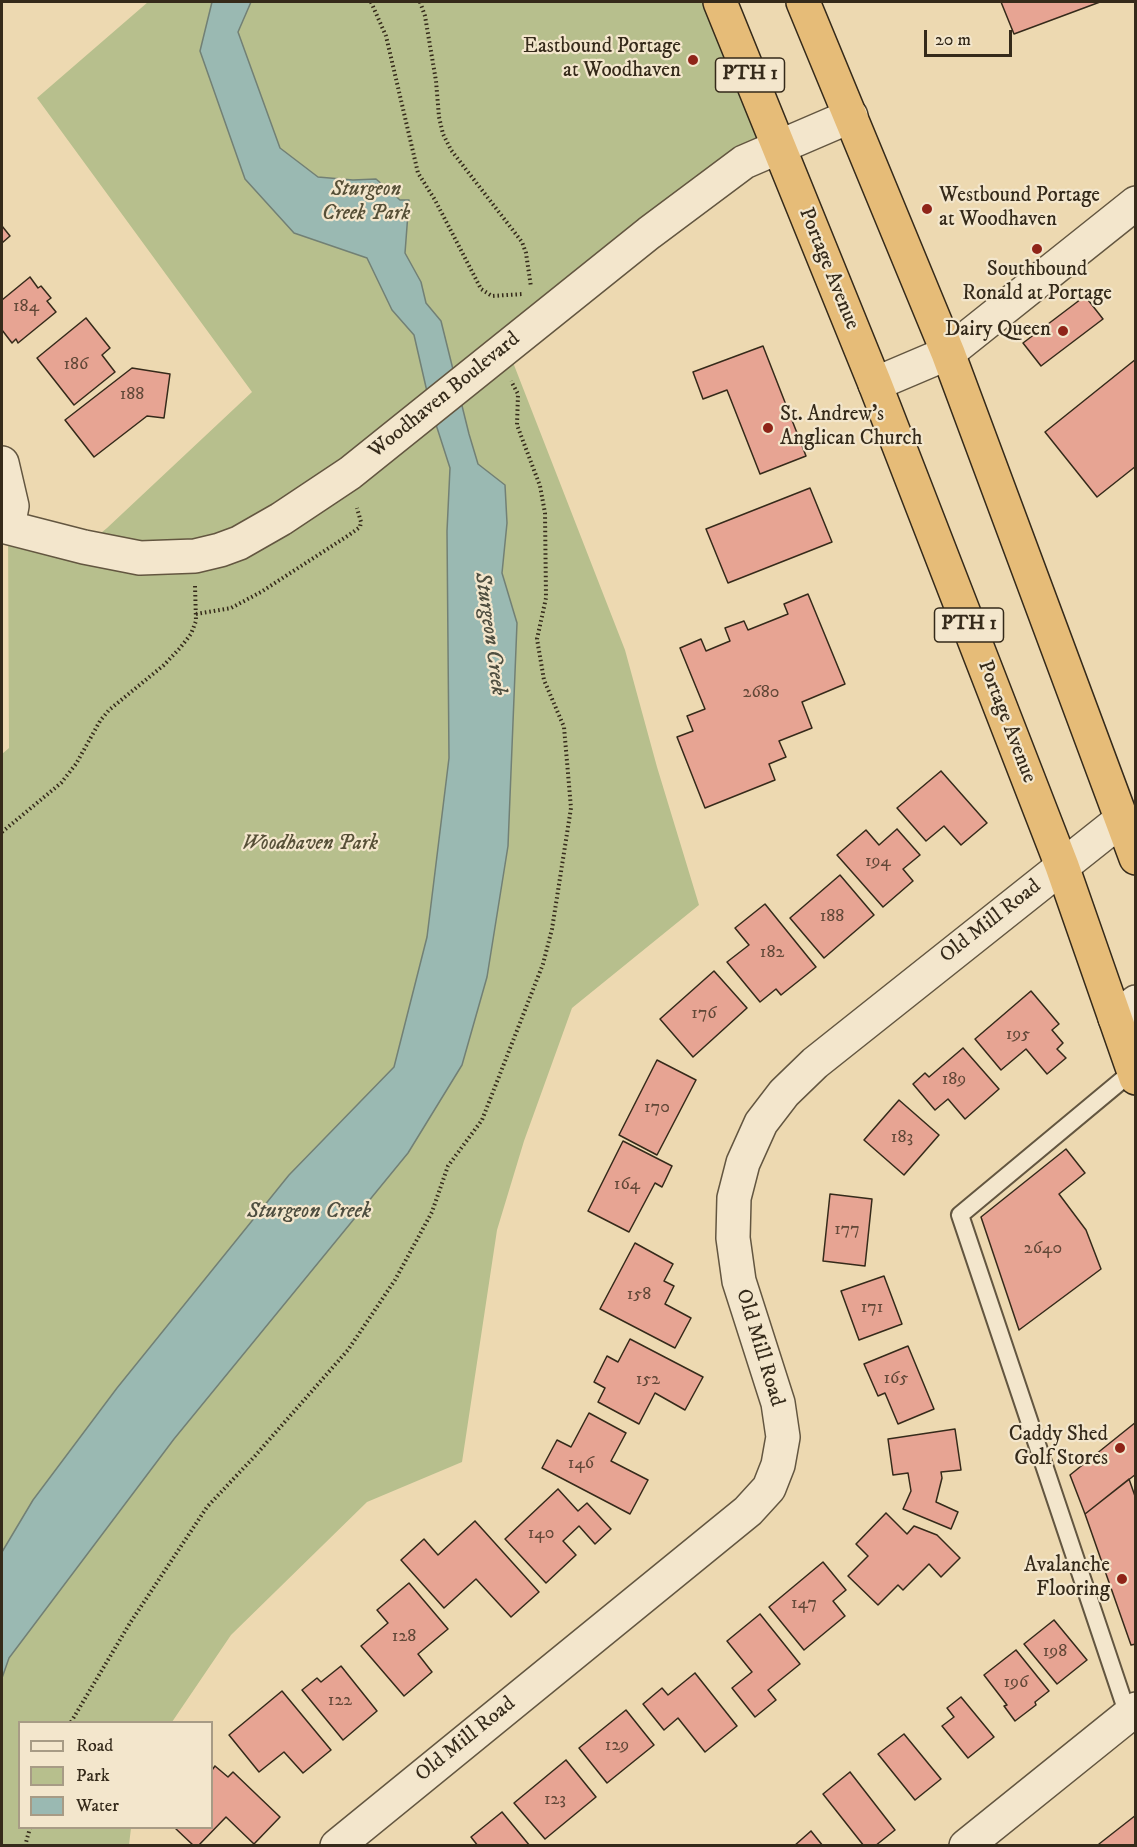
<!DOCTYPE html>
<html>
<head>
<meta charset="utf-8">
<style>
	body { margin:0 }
	#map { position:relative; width:1137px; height:1847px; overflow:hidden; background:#edd9b1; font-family:"IM FELL DW Pica",serif }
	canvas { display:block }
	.frame { position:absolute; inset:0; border:3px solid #352a1a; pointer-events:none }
	.legend { position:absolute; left:18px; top:1721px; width:195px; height:108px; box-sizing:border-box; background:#f3e6cc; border:2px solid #a79b85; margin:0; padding:8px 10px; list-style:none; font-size:18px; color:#352a1a }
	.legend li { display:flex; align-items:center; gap:12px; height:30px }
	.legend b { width:30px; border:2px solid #a79b85 }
	.scale { position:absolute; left:924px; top:30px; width:88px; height:27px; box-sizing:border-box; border:3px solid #352a1a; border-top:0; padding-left:8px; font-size:18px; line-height:21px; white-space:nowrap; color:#352a1a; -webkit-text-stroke:4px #f3e6cc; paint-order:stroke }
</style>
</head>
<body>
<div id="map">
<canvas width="1137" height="1847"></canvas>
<div class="frame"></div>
<ul class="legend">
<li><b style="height:8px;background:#f3e6cc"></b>Road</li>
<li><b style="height:16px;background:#b7bf8d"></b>Park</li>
<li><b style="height:16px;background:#9ab9b2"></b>Water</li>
</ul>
<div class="scale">20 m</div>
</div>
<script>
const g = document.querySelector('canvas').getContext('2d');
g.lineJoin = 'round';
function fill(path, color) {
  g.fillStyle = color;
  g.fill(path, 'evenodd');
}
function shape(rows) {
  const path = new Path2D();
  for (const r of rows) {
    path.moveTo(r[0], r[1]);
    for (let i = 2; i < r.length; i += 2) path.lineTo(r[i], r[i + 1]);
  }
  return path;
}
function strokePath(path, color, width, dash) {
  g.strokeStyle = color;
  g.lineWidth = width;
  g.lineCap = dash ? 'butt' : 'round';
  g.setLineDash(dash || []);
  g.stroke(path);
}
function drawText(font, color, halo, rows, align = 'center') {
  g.font = font + ' "IM FELL DW Pica",serif';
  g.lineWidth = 4.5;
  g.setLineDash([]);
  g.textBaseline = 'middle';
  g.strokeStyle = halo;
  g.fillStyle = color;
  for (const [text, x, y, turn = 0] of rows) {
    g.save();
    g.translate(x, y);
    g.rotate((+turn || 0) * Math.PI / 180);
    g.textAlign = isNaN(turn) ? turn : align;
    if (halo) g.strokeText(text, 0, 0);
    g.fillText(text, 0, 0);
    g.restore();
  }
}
fill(shape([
	[148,2,720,2,779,148,507,347,625,650,657,767,699,905,572,1008,524,1141,497,1230,462,1462,367,1502,231,1635,172,1722,20,1722,20,1828,131,1828,129,1845,2,1846,2,754,9,748,8,527,84,547,107,528,252,392,37,98]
]), '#b7bf8d');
const water = shape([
	[212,2,251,2,238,32,280,148,318,177,353,180,376,179,400,200,409,200,405,253,421,282,426,303,441,321,469,434,478,464,505,485,507,523,502,573,517,623,508,846,487,977,462,1065,408,1153,174,1439,9,1658,2,1678,2,1552,33,1500,117,1388,289,1175,394,1067,427,937,449,758,447,531,450,468,431,409,414,335,392,310,367,258,294,233,245,179,200,51,212,2]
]);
fill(water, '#9ab9b2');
strokePath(water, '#728075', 1.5);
const building = shape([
	[1001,2,1100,2,1014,34,1001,2],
	[2,226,10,236,2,243,2,226],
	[30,277,38,288,41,286,51,298,47,301,56,312,18,343,16,339,12,343,2,330,2,300,30,277],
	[1085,296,1103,319,1041,366,1023,343,1085,296],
	[86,318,110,348,102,355,115,372,74,405,37,358,86,318],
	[763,346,806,456,760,474,727,390,703,399,693,372,763,346],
	[1136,359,1136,466,1097,497,1045,432,1136,359],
	[132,368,170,374,164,418,147,416,94,457,65,420,132,368],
	[810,488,832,542,728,583,706,529,810,488],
	[808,594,845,684,802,702,812,728,779,741,786,757,769,764,775,780,705,808,677,737,693,731,687,716,705,709,680,648,701,639,706,651,730,641,725,628,744,621,748,630,788,614,784,604,808,594],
	[941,771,987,823,961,845,944,826,926,841,897,808,941,771],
	[897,829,920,855,903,869,913,881,883,907,837,855,866,830,879,845,897,829],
	[840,875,874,915,824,958,790,918,840,875],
	[765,904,816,967,781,995,776,989,760,1002,727,962,749,945,735,928,765,904],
	[714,971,747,1008,693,1057,660,1019,714,971],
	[1031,991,1059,1024,1052,1030,1063,1043,1057,1049,1066,1058,1047,1074,1026,1049,1001,1070,975,1039,1031,991],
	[963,1048,999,1089,965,1119,948,1099,935,1110,913,1084,925,1073,929,1077,963,1048],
	[657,1060,696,1080,657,1155,619,1135,657,1060],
	[899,1100,939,1135,904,1175,864,1140,899,1100],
	[623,1141,672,1166,662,1187,655,1183,629,1232,588,1211,623,1141],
	[1066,1149,1085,1173,1059,1194,1086,1230,1101,1269,1019,1330,981,1217,1066,1149],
	[830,1194,872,1199,865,1266,823,1261,830,1194],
	[635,1243,673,1264,664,1281,674,1286,665,1304,691,1318,675,1348,600,1309,635,1243],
	[884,1276,902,1324,859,1340,841,1291,884,1276],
	[630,1339,703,1377,685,1410,655,1393,639,1424,598,1402,605,1388,594,1382,607,1356,618,1362,630,1339],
	[908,1346,934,1409,898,1424,885,1393,878,1396,864,1364,908,1346],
	[589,1413,626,1433,611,1461,648,1480,630,1514,542,1468,557,1440,571,1447,589,1413],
	[1136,1422,1136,1474,1085,1514,1070,1475,1136,1422],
	[955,1429,961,1470,941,1472,942,1478,936,1502,958,1512,951,1529,903,1509,911,1491,908,1473,893,1475,888,1439,955,1429],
	[1129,1479,1136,1499,1136,1644,1131,1645,1085,1514,1129,1479],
	[558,1489,578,1511,587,1503,611,1529,595,1544,579,1526,563,1541,576,1555,546,1583,505,1539,558,1489],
	[886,1513,907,1534,914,1526,937,1535,960,1558,941,1577,929,1564,903,1590,898,1585,878,1605,848,1576,868,1556,856,1544,886,1513],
	[475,1521,539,1592,511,1617,476,1579,444,1608,401,1560,424,1539,438,1555,475,1521],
	[823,1562,846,1590,833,1601,845,1616,804,1650,769,1607,823,1562],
	[409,1583,448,1629,418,1654,432,1672,404,1696,361,1646,388,1623,377,1610,409,1583],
	[760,1614,800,1664,768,1690,776,1700,755,1717,732,1688,752,1672,727,1641,760,1614],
	[1054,1620,1087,1660,1057,1684,1024,1644,1054,1620],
	[1016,1650,1049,1691,1035,1702,1036,1705,1015,1721,1004,1706,1007,1705,984,1675,1016,1650],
	[341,1666,377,1711,343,1740,302,1690,317,1678,321,1682,341,1666],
	[695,1673,737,1726,705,1752,678,1718,664,1730,643,1704,662,1688,668,1695,695,1673],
	[282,1691,331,1750,303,1773,284,1752,259,1772,229,1735,282,1691],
	[961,1697,994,1737,968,1758,942,1726,954,1717,947,1708,961,1697],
	[626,1710,654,1745,607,1783,579,1748,626,1710],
	[904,1734,941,1779,915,1800,878,1754,904,1734],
	[566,1760,596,1797,545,1839,514,1803,566,1760],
	[215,1766,228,1777,233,1772,280,1817,254,1844,226,1817,198,1846,194,1846,175,1828,212,1828,212,1770,215,1766],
	[850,1772,895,1830,875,1846,864,1846,823,1794,850,1772],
	[502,1812,530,1846,478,1846,471,1837,502,1812],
	[1136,1815,1136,1846,1100,1846,1099,1844,1136,1815],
	[811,1831,823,1846,794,1846,811,1831]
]);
fill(building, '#e7a493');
strokePath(building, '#352a1a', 1.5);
const service = shape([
	[1128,1715,960,1215,1133,1071]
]);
const minor = shape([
	[875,384,948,353,1136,203],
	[2,463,12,506,8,527],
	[2,526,84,547,140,558,195,556,220,550,239,543,281,519,350,473,649,233,744,162,851,116],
	[1115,1018,1136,1002],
	[337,1846,748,1511,769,1488,778,1465,783,1437,778,1403,739,1281,733,1238,734,1198,743,1163,761,1123,784,1093,815,1063,1122,819],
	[966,1846,1136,1709]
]);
const trunk = shape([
	[720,2,875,384,1062,866,1136,1078],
	[803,2,948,353,1136,858]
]);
strokePath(service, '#635640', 20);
strokePath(minor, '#635640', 36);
strokePath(trunk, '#352a1a', 36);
strokePath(shape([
	[371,2,386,36,418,173,435,200,481,289,492,296,523,294],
	[420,2,425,16,436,81,439,117,443,134,451,150,522,242,526,253,531,287],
	[196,614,231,608,261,592,349,535,360,527,361,522,357,508],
	[2,832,61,783,76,764,100,721,109,710,164,665,180,648,191,634,196,621,195,585],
	[71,1722,130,1623,207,1507,254,1457,348,1350,395,1280,432,1212,448,1166,482,1120,543,964,552,929,571,808,564,727,544,680,537,639,546,598,545,513,540,486,517,425,518,394,511,381],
	[25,1846,30,1828]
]), '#352a1a', 4, [1.5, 3]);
strokePath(service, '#f3e6cc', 16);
strokePath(minor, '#f3e6cc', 33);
strokePath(trunk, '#e6bc78', 33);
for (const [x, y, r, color] of [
	[693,60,6,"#8f2418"],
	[927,209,6,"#8f2418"],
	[1037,249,6,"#8f2418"],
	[1063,331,6,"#8f2418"],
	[768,428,6,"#8f2418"],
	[1120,1448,6,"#8f2418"],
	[1122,1579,6,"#8f2418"]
]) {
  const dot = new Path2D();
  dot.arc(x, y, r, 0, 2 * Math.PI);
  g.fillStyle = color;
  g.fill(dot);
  strokePath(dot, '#f3e6cc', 2);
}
drawText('18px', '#624838', null, [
	["184",26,307],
	["186",76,365],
	["188",132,395],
	["2680",761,693],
	["194",878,862],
	["188",832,917],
	["182",772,953],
	["176",704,1014],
	["195",1018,1035],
	["189",954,1080],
	["170",657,1108],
	["183",902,1138],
	["164",627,1185],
	["177",847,1230],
	["2640",1043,1249],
	["158",639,1295],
	["171",872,1308],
	["165",896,1379],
	["152",648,1380],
	["146",581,1464],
	["140",541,1534],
	["147",804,1604],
	["128",404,1637],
	["198",1055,1652],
	["196",1016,1683],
	["122",340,1701],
	["129",617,1746],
	["123",555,1800]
]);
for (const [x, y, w] of [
	[750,75,69],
	[969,625,69]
]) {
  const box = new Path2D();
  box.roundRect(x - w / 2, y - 17, w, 34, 4.5);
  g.fillStyle = '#f3e6cc';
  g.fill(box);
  strokePath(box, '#352a1a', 1.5);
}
drawText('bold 20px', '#352a1a', null, [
	["PTH 1",750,75],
	["PTH 1",969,625]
]);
drawText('21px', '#352a1a', '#f3e6cc', [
	["Eastbound Portage",681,48],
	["at Woodhaven",681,72],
	["Westbound Portage",939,197,"left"],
	["at Woodhaven",939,221,"left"],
	["Southbound",1037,271,"center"],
	["Ronald at Portage",1037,295,"center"],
	["Dairy Queen",1051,331],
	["St. Andrew's",780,416,"left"],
	["Anglican Church",780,440,"left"],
	["Caddy Shed",1108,1436],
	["Golf Stores",1108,1460],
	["Avalanche",1110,1567],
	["Flooring",1110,1591]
], 'right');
drawText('italic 21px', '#564f37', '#f3e6cc', [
	["Sturgeon",366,191],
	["Creek Park",366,215],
	["Woodhaven Park",310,845]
]);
drawText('21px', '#352a1a', '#f3e6cc', [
	["Portage Avenue",828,269,68],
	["Woodhaven Boulevard",445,396,-39],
	["Portage Avenue",1006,722,69],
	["Old Mill Road",991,922,-38],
	["Old Mill Road",759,1348,73],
	["Old Mill Road",466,1740,-39]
]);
drawText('italic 22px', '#4e4e40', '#f3e6cc', [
	["Sturgeon Creek",489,634,82],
	["Sturgeon Creek",309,1212]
]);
</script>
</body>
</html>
